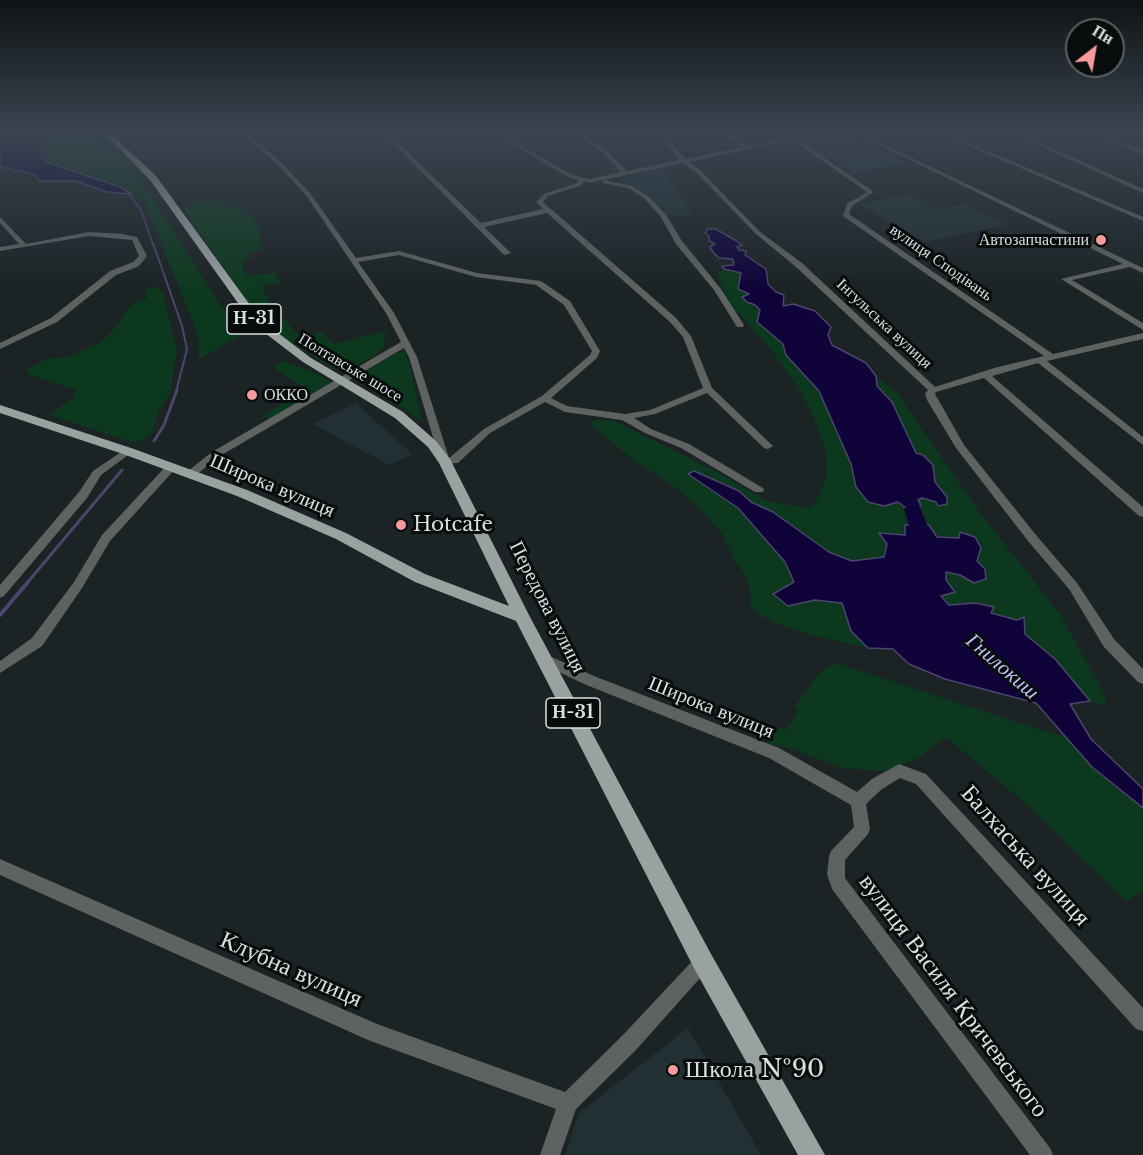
<!DOCTYPE html>
<html>
<head>
<meta charset="utf-8">
<style>
	body { margin:0 }
	#map { position:relative; width:1143px; height:1155px; overflow:hidden; background:#1c2325; font-family:"Libre Baskerville",serif }
	canvas { display:block }
	.north { position:absolute; left:1065px; top:18px; width:60px; height:60px; box-sizing:border-box; background:#090c0d; border:2px solid #5d6061; border-radius:50%; rotate:31deg; font-size:16px; font-weight:700; line-height:24px; text-align:center; color:#dadfe0 }
	.north::after { content:''; display:block; margin:auto; width:21px; height:27px; background:#f59b9c; clip-path:polygon(50% 0,100% 100%,50% 72%,0 100%) }
</style>
</head>
<body>
<div id="map">
<canvas width="1143" height="1155"></canvas>
<div class="north">Пн</div>
</div>
<script>
const g = document.querySelector('canvas').getContext('2d');
g.lineJoin = 'round';
function fill(path, color) {
  g.fillStyle = color;
  g.fill(path, 'evenodd');
}
function shape(rows) {
  const path = new Path2D();
  for (const r of rows) {
    path.moveTo(r[0], r[1]);
    for (let i = 2; i < r.length; i += 2) path.lineTo(r[i], r[i + 1]);
  }
  return path;
}
function strokePath(path, color, width, dash) {
  g.strokeStyle = color;
  g.lineWidth = width;
  g.lineCap = dash ? 'butt' : 'round';
  g.setLineDash(dash || []);
  g.stroke(path);
}
function drawText(font, color, halo, rows, align = 'center') {
  g.font = font + ' "Libre Baskerville",serif';
  g.lineWidth = 6;
  g.setLineDash([]);
  g.textBaseline = 'middle';
  g.strokeStyle = halo;
  g.fillStyle = color;
  for (const [text, x, y, turn = 0] of rows) {
    g.save();
    g.translate(x, y);
    g.rotate((+turn || 0) * Math.PI / 180);
    g.textAlign = isNaN(turn) ? turn : align;
    if (halo) g.strokeText(text, 0, 0);
    g.fillText(text, 0, 0);
    g.restore();
  }
}
fill(shape([
	[845,133,906,163,853,173,800,140],
	[661,167,691,210,685,217,667,215,622,179],
	[909,194,938,209,965,204,1007,224,926,242,859,204],
	[356,403,412,454,389,465,313,424],
	[688,1028,761,1155,565,1155,579,1113]
]), '#223034');
fill(shape([
	[42,131,89,131,113,150,140,179,227,315,245,333,199,359,199,337,145,202,123,186,53,163,48,159,48,144],
	[226,200,228,202,220,204,220,207,235,206,253,218,261,231,259,241,264,249,248,252,251,258,242,261,243,269,246,275,275,273,280,282,261,287,270,303,301,338,321,331,333,344,386,331,384,346,374,356,352,368,333,369,284,338,263,319,246,300,182,207,198,202],
	[724,269,741,273,739,280,750,295,743,296,760,311,757,322,783,344,786,355,819,391,851,464,856,487,884,506,898,502,906,508,922,498,936,502,938,506,946,504,947,497,935,482,933,465,916,453,892,403,877,386,876,376,898,394,980,513,1060,614,1105,695,1105,705,1090,701,1056,660,1024,634,1024,618,1017,620,991,613,993,608,975,603,949,605,941,596,945,571,960,575,974,583,985,569,976,561,960,532,959,538,937,537,929,525,905,526,906,535,887,544,884,557,852,561,829,552,773,512,751,502,739,491,694,471,689,473,738,508,785,562,794,583,774,594,788,606,815,600,842,603,851,631,868,648,815,636,778,624,756,613,750,603,751,594,746,576,734,559,723,535,704,513,678,489,632,459,590,424,595,420,614,421,719,473,766,501,807,508,815,504,826,479,826,450,812,414,797,386,773,352,727,300,717,274],
	[155,287,163,292,177,351,170,393,160,408,152,433,136,443,49,415,74,397,76,390,36,377,27,372,27,369,47,359,68,357,100,343,116,327,131,305,147,298,145,289],
	[399,352,405,352,409,363,422,421,361,380,363,373],
	[284,361,319,375,331,383,320,393,302,399,270,419,261,418,300,390,300,385,274,368,275,365],
	[836,663,1056,735,1067,735,1143,808,1143,891,1126,901,1024,802,947,738,936,743,919,758,884,771,843,768,783,746,765,744,779,727,786,730,799,710,794,707,822,670]
]), '#0c391e');
const water = shape([
	[0,131,35,131,42,143,39,146,44,161,120,187,132,194,107,192,76,181,39,181,37,176,28,173,0,167,0,131],
	[708,229,716,229,735,240,742,245,737,247,739,250,746,251,745,255,766,269,768,284,776,292,784,295,783,306,793,304,815,311,831,327,828,335,832,345,866,363,876,376,877,386,892,402,916,453,923,455,933,465,935,482,947,497,947,504,938,506,936,502,922,498,918,500,921,505,913,509,906,508,898,502,884,506,868,502,856,487,851,464,819,391,786,355,783,344,757,322,760,310,755,305,747,302,742,297,749,294,738,289,741,273,724,269,722,266,734,265,733,259,719,258,713,252,710,247,715,244,709,241,709,236,705,233,708,229],
	[694,471,739,491,751,502,773,512,829,552,852,561,884,557,887,544,879,533,905,535,905,525,929,525,937,537,959,538,960,532,975,537,981,548,977,561,985,569,986,579,974,583,960,575,946,572,946,580,955,592,941,596,949,605,975,603,994,607,991,613,1017,620,1024,617,1025,634,1056,660,1090,701,1070,704,1091,739,1143,789,1143,808,1092,767,1036,703,945,679,909,664,893,649,868,648,851,631,842,603,815,600,788,606,773,594,794,582,785,562,738,508,688,474,694,471]
]);
fill(water, '#0f033a');
strokePath(water, '#4c456c', 1.5);
strokePath(shape([
	[129,194,141,210,153,245]
]), '#4c456c', 1.5);
strokePath(shape([
	[153,243,182,326,187,349,176,392]
]), '#4c456c', 2);
strokePath(shape([
	[154,441,164,425,177,390],
	[27,583,122,470]
]), '#4c456c', 3);
strokePath(shape([
	[0,615,28,582]
]), '#4c456c', 4);
fill(shape([
	[913,503,919,505,927,525,928,550,926,555,919,557,912,555,910,550,909,525,904,509,913,503]
]), '#0f033a');
fill(shape([
	[239,131,274,131,272,133,249,134,281,162,310,193,356,258,399,251,477,273,541,281,570,301,600,351,597,358,551,398,567,406,625,414,650,410,703,388,683,337,670,322,547,213,484,227,511,253,504,255,381,131,386,131,481,223,543,209,536,202,544,194,577,183,578,180,568,177,491,131,496,131,572,175,589,179,621,172,604,154,573,131,578,131,608,152,627,171,679,160,658,131,662,131,685,159,742,147,720,131,725,131,748,146,829,131,798,139,874,192,852,206,849,214,1053,354,1143,333,1143,339,1047,361,1143,437,1143,445,1038,363,992,376,1143,507,1143,517,1139,516,984,378,936,392,935,394,964,445,1036,535,1077,583,1114,639,1143,669,1143,684,1138,682,1104,647,1069,589,1028,541,956,448,927,400,925,394,928,390,796,267,756,234,696,172,683,163,589,183,584,181,582,185,548,196,543,202,676,318,691,336,712,388,773,446,768,449,764,448,707,393,655,414,634,418,651,429,689,444,763,488,764,490,763,492,755,492,681,448,645,433,622,420,565,412,545,402,490,433,458,463,441,464,409,357,404,348,220,456,196,475,188,475,187,473,188,471,212,452,401,342,386,313,306,195,277,164,239,131],
	[792,140,867,192,847,204,843,216,1044,356,994,368,935,387,802,263,760,232,700,170,689,162,792,140],
	[399,255,476,277,536,285,564,305,592,351,590,355,542,396,484,429,449,458,417,357,394,313,358,262,399,255],
	[851,131,856,131,1143,268,1143,273,1130,267,1072,280,1143,323,1143,330,1061,279,1123,264,851,131],
	[934,131,941,131,1143,217,1143,221,934,131],
	[1008,131,1014,131,1143,189,1143,193,1008,131],
	[1082,131,1089,131,1143,150,1143,154,1082,131],
	[605,180,632,186,649,197,666,215,682,241,721,289,744,325,743,327,737,327,714,290,676,244,661,217,645,199,628,188,603,183,602,182,605,180],
	[0,217,26,244,89,232,122,234,137,237,147,256,139,266,116,275,57,322,0,349,0,343,51,318,110,271,133,262,139,256,132,240,89,236,0,251,0,247,19,244,0,223,0,217],
	[127,448,132,451,131,453,101,475,87,498,4,596,0,598,0,585,79,492,93,471,127,448],
	[172,463,177,466,176,468,110,541,82,588,42,646,0,673,0,661,32,638,74,582,102,535,168,464,172,463],
	[545,654,594,676,779,748,857,792,872,779,899,764,926,774,1143,1008,1143,1031,1136,1029,916,784,900,778,882,789,866,804,870,829,868,834,845,860,845,878,1050,1148,1053,1155,1030,1155,832,889,827,874,829,857,831,851,854,827,851,805,769,758,584,684,540,663,538,659,540,655,545,654],
	[0,859,377,1024,565,1092,622,1036,697,956,703,953,709,956,712,962,709,968,636,1050,576,1109,560,1155,540,1155,556,1109,368,1040,0,875,0,859]
]), '#5e6261');
fill(shape([
	[102,131,108,131,156,176,261,320,311,358,403,412,436,441,450,459,530,617,711,954,825,1155,798,1155,695,970,516,621,415,582,336,539,237,496,123,454,0,413,0,405,131,448,247,490,346,533,425,574,509,606,439,463,428,447,395,418,303,362,253,324,150,180,102,131]
]), '#9aa2a1');
const sky = g.createLinearGradient(0, 0, 0, 292);
sky.addColorStop(0, '#0f1314');
sky.addColorStop(0.45, '#3a4551');
sky.addColorStop(1, '#3a455100');
g.fillStyle = sky;
g.fillRect(0, 0, 1143, 292);
for (const [x, y, r, color] of [
	[1101,240,6,"#f59b9c"],
	[252,395,6,"#f59b9c"],
	[401,525,6,"#f59b9c"],
	[673,1070,6,"#f59b9c"]
]) {
  const dot = new Path2D();
  dot.arc(x, y, r, 0, 2 * Math.PI);
  g.fillStyle = color;
  g.fill(dot);
  strokePath(dot, '#090c0d', 2);
}
drawText('16px', '#dadfe0', '#090c0d', [
	["Автозапчастини",1089,240],
	["ОККО",264,395,"left"]
], 'right');
drawText('16px', '#dadfe0', '#090c0d', [
	["вулиця Сподівань",941,263,35],
	["Інгульська вулиця",884,324,43],
	["Полтавське шосе",350,368,31]
]);
for (const [x, y, w] of [
	[254,319,54],
	[573,713,54]
]) {
  const box = new Path2D();
  box.roundRect(x - w / 2, y - 15, w, 30, 4.5);
  g.fillStyle = '#090c0d';
  g.fill(box);
  strokePath(box, '#dadfe0', 1.5);
}
drawText('bold 18px', '#dadfe0', null, [
	["Н-31",254,319],
	["Н-31",573,713]
]);
drawText('20px', '#dadfe0', '#090c0d', [
	["Широка вулиця",272,486,23],
	["Передова вулиця",547,607,63],
	["Широка вулиця",711,708,22]
]);
drawText('20px', '#dadfe0', '#090c0d', [
	["Hotcafe",413,525]
], 'left');
drawText('italic 21px', '#bfc2f9', '#090c0d', [
	["Гнилокиш",1002,667,41]
]);
drawText('24px', '#dadfe0', '#090c0d', [
	["Балхаська вулиця",1025,856,48],
	["Клубна вулиця",291,970,24],
	["вулиця Василя Кричевського",953,996,53]
]);
drawText('24px', '#dadfe0', '#090c0d', [
	["Школа №90",685,1070]
], 'left');
</script>
</body>
</html>
